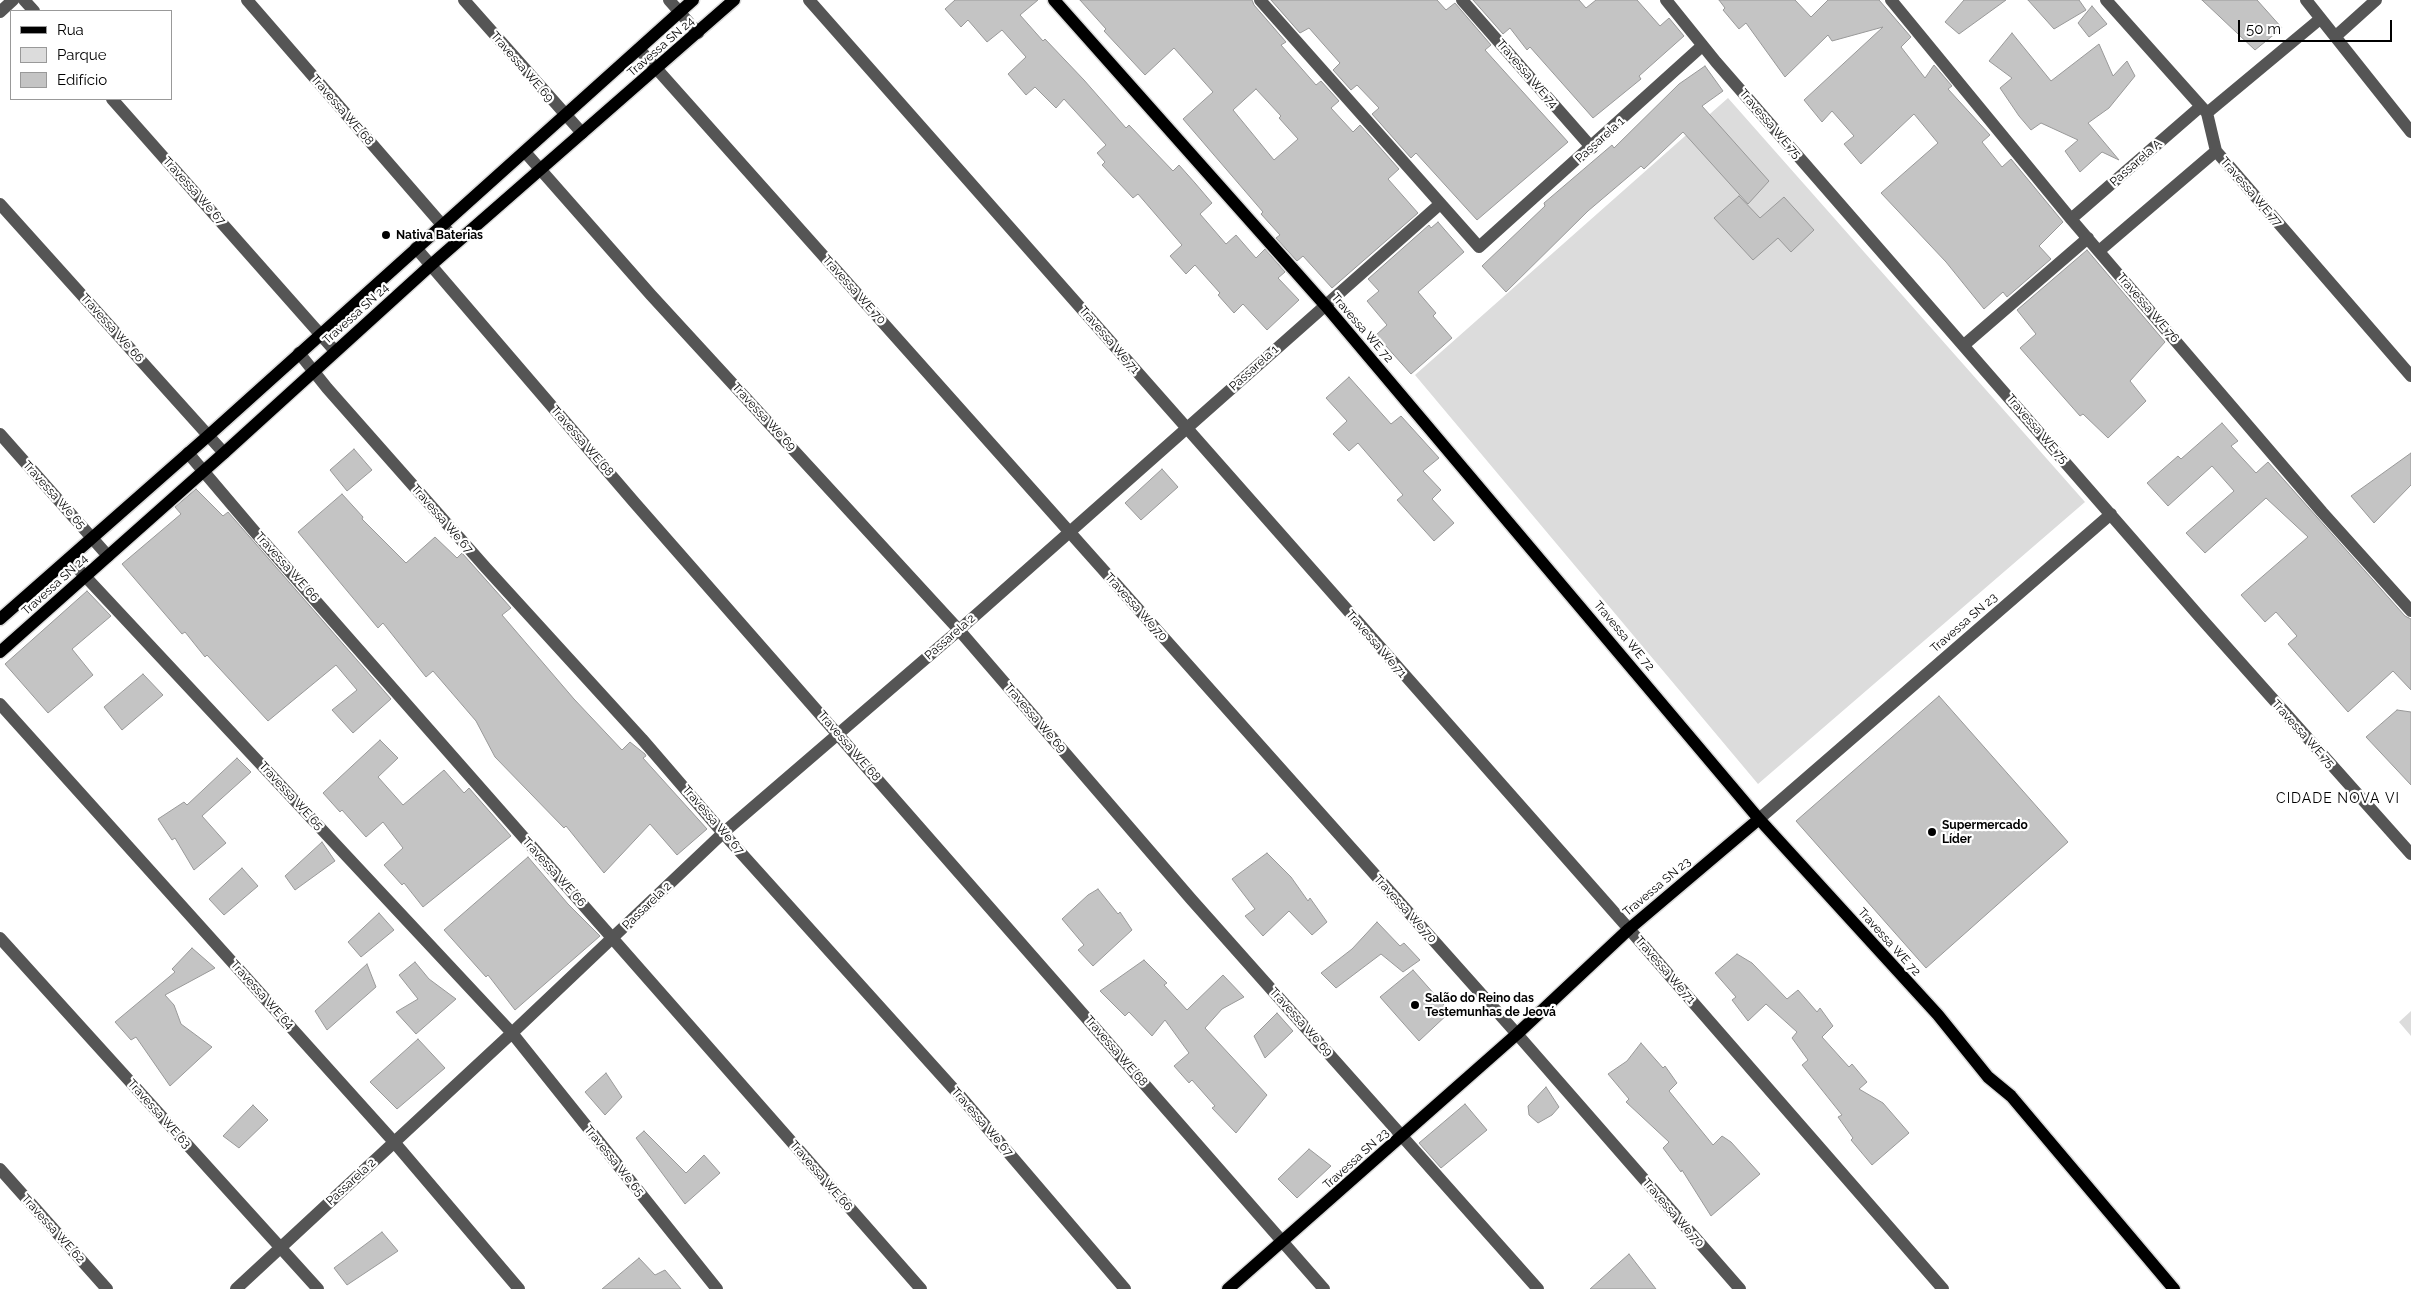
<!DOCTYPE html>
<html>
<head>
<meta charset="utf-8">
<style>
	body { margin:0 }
	#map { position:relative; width:2411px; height:1289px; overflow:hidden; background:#fff; font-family:Raleway,sans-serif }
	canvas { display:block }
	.legend { position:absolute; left:10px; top:10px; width:162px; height:90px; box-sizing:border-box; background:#fff; border:1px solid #999; margin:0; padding:6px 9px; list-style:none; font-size:15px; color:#000 }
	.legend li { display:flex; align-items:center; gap:10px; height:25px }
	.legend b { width:25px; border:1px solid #999 }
	.scale { position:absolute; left:2238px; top:20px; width:154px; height:22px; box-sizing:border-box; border:2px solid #000; border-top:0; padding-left:6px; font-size:15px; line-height:18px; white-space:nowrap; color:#000; -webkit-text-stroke:4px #fff; paint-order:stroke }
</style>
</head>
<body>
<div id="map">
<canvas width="2411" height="1289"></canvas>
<ul class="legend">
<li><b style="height:6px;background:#000"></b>Rua</li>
<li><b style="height:14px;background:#dcdcdc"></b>Parque</li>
<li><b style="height:14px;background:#c4c4c4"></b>Edifício</li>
</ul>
<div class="scale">50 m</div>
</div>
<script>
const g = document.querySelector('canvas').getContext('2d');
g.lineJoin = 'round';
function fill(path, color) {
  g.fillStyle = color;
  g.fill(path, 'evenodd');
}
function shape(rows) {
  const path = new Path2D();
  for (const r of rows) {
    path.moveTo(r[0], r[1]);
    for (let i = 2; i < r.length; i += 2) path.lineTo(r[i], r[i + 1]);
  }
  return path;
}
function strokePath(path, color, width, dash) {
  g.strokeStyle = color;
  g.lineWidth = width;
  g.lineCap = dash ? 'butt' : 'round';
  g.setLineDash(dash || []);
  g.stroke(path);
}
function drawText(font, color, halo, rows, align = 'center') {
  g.font = font + ' Raleway,sans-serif';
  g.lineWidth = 4.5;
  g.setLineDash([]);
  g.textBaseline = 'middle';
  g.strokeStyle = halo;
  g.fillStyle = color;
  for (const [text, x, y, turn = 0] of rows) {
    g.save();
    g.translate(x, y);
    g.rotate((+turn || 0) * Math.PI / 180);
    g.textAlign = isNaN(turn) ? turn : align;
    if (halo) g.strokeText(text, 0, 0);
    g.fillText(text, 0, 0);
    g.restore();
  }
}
fill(shape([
	[1728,98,2085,502,1758,784,1415,375],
	[2411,1011,2411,1036,2399,1022]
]), '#dcdcdc');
const building = shape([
	[955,0,1038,0,1020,15,1043,41,1045,39,1084,80,1126,128,1129,125,1173,171,1179,165,1195,183,1212,203,1200,214,1226,244,1236,235,1256,258,1265,249,1285,272,1278,278,1299,300,1267,330,1243,304,1234,313,1218,295,1220,293,1195,265,1186,274,1170,256,1182,245,1138,194,1133,198,1102,165,1105,162,1097,153,1106,145,1064,99,1056,108,1035,87,1026,95,1008,74,1026,57,1002,30,987,42,968,20,961,27,945,9,955,0],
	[1080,0,1252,0,1254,5,1286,42,1281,45,1316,85,1321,81,1339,101,1331,108,1353,132,1360,125,1399,169,1388,179,1418,213,1332,288,1303,256,1297,261,1276,238,1280,235,1261,214,1263,212,1183,119,1213,92,1174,48,1145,75,1104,31,1106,29,1080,0],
	[1256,89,1281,116,1279,118,1298,139,1274,160,1233,110,1256,89],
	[1271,0,1437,0,1446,10,1455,3,1491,45,1485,50,1568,142,1477,220,1416,153,1411,158,1372,114,1379,108,1357,85,1351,90,1333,70,1340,63,1309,28,1300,33,1271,0],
	[1473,0,1579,0,1586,8,1596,0,1637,0,1660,26,1669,18,1684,36,1639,76,1641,79,1593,118,1530,47,1527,50,1510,28,1503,34,1473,0],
	[1719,0,1795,0,1811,17,1828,0,1879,0,1911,37,1901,47,1925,78,1934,65,1952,86,1948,89,1990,135,1982,142,2002,167,2011,159,2063,222,2039,246,2051,259,2007,297,2003,292,1984,309,1946,262,1881,193,1938,143,1914,114,1861,164,1844,144,1854,136,1832,111,1822,122,1804,100,1883,27,1832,41,1828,35,1785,77,1746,23,1739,29,1723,10,1725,8,1719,0],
	[1964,0,2006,0,1959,34,1945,22,1964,0],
	[2028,0,2079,0,2086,10,2054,29,2028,0],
	[2202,0,2257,0,2282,28,2255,50,2202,0],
	[2092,6,2107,24,2089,37,2078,23,2092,6],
	[2012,33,2051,81,2099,44,2113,76,2127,61,2135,76,2109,108,2088,123,2119,160,2102,152,2080,172,2065,151,2078,140,2041,123,2031,130,2019,116,2000,88,2012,78,1989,61,2012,33],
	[1705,66,1723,91,1702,106,1769,181,1748,204,1683,132,1644,169,1641,166,1588,211,1506,292,1482,266,1545,206,1544,203,1612,145,1614,148,1679,84,1705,66],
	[1739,196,1760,218,1784,197,1814,230,1791,252,1778,238,1753,260,1714,218,1739,196],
	[1438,222,1464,252,1418,292,1436,313,1433,316,1452,338,1411,374,1376,335,1387,325,1367,301,1379,291,1368,279,1429,225,1431,228,1438,222],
	[2087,250,2165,342,2130,381,2146,401,2108,438,2083,414,2080,416,2020,348,2036,334,2017,310,2087,250],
	[1349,377,1391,424,1401,416,1439,458,1423,471,1441,490,1432,499,1454,523,1434,541,1397,500,1403,495,1358,443,1349,451,1333,434,1347,421,1326,398,1349,377],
	[2222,423,2238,441,2231,446,2256,473,2268,462,2405,616,2411,619,2411,690,2393,671,2348,712,2288,644,2297,636,2276,612,2265,622,2241,595,2308,537,2266,498,2205,553,2186,533,2234,491,2212,466,2168,506,2147,483,2178,456,2181,459,2222,423],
	[354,449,372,470,347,491,330,470,354,449],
	[2411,453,2411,485,2374,523,2351,496,2411,453],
	[1162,469,1178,487,1141,520,1125,503,1162,469],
	[196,489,223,516,228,512,391,699,353,733,332,710,357,690,336,665,268,721,207,655,205,657,185,632,182,634,122,564,181,514,175,507,196,489],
	[342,494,363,517,362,519,406,563,435,537,457,558,462,553,511,608,502,615,574,699,622,750,630,742,645,754,646,756,643,758,707,829,677,855,650,824,604,873,566,826,564,828,495,757,476,721,433,671,426,677,383,623,378,628,298,532,342,494],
	[87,591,111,616,72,649,93,675,48,713,5,664,87,591],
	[143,674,163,695,122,730,104,707,143,674],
	[1939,696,2068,842,1926,968,1796,821,1939,696],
	[2397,710,2411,712,2411,785,2366,737,2397,710],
	[380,740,398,758,378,777,403,805,444,770,464,793,469,788,511,836,423,907,404,883,402,885,384,865,403,848,383,822,366,837,342,810,340,812,323,793,380,740],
	[237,758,251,772,202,816,226,843,194,870,175,838,172,840,158,819,184,802,187,805,237,758],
	[322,842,335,861,295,890,285,876,322,842],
	[1267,853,1291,877,1308,901,1310,898,1327,922,1312,935,1289,911,1263,936,1245,916,1255,909,1232,879,1267,853],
	[528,857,568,904,600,936,515,1010,488,975,486,977,444,930,528,857],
	[242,868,258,886,224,915,209,899,242,868],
	[1098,889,1118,914,1120,912,1132,930,1093,966,1078,950,1084,945,1062,919,1088,895,1098,889],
	[379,913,394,930,361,957,348,942,379,913],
	[1377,922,1400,946,1404,943,1420,960,1403,972,1381,954,1336,988,1321,973,1352,949,1377,922],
	[192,948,215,968,165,995,174,1005,181,1024,212,1047,170,1086,136,1037,131,1040,115,1022,175,972,172,969,192,948],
	[1737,954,1752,963,1787,999,1798,990,1817,1012,1820,1008,1833,1026,1822,1037,1849,1067,1852,1064,1867,1082,1859,1089,1883,1103,1909,1133,1872,1165,1851,1140,1853,1138,1838,1117,1842,1115,1802,1065,1808,1060,1792,1038,1797,1032,1766,1004,1748,1021,1732,1000,1736,997,1715,973,1737,954],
	[1144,960,1167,983,1164,985,1187,1010,1223,975,1244,997,1222,1009,1205,1028,1267,1095,1236,1133,1212,1108,1215,1106,1192,1080,1189,1083,1174,1066,1189,1053,1165,1020,1152,1036,1129,1012,1125,1016,1100,991,1144,960],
	[415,962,429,979,456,999,416,1034,396,1012,418,999,399,975,415,962],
	[367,964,376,987,327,1030,315,1011,367,964],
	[1413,970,1450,1012,1419,1041,1380,997,1413,970],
	[1277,1013,1293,1031,1265,1058,1254,1036,1277,1013],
	[418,1039,445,1068,397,1109,370,1082,418,1039],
	[1641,1043,1663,1068,1665,1066,1677,1083,1669,1091,1713,1145,1722,1136,1731,1142,1760,1174,1711,1216,1682,1170,1681,1172,1663,1148,1669,1142,1626,1102,1629,1099,1608,1074,1627,1061,1641,1043],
	[606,1073,622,1097,605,1115,585,1092,606,1073],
	[1546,1087,1559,1107,1552,1115,1538,1123,1529,1115,1528,1106,1546,1087],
	[1465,1104,1487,1130,1441,1168,1419,1143,1465,1104],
	[253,1105,268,1120,239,1148,223,1136,253,1105],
	[644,1131,686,1173,704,1155,720,1173,685,1204,636,1138,644,1131],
	[1309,1149,1331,1166,1297,1198,1278,1179,1309,1149],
	[382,1232,398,1251,347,1285,334,1268,382,1232],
	[1629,1254,1656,1289,1590,1289,1629,1254],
	[639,1258,655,1275,665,1270,681,1289,602,1289,639,1258]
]);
fill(building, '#c4c4c4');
strokePath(building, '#999', 1);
const major = shape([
	[1054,0,1325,305,1759,819,1938,1015,1988,1077,2011,1096,2174,1289],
	[0,619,209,435,693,0],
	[0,652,224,453,431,265,734,0],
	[1228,1289,1517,1034,1629,929,1759,819]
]);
strokePath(major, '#dbdbdb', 15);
strokePath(shape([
	[24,0,34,11],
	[247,0,457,242],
	[464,0,582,133],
	[669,0,698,33],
	[809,0,1629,929,1943,1289],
	[1260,0,1479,247,1702,46],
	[1462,0,1592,148],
	[1666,0,1716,62,2199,616,2411,854],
	[1891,0,2071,219,2322,512,2411,611],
	[2106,0,2207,113,2216,151,2411,376],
	[2306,0,2411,132],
	[0,12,13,0],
	[2336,36,2376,0],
	[639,49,1517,1034,1740,1289],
	[112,99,335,351],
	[2207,113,2320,19],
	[525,152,651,295,959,630,1191,899,1538,1289],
	[0,204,224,453],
	[2071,219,2200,107],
	[416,248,634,502,1324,1289],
	[2099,251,2216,151],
	[1964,345,2088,238],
	[299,353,327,388,486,568,642,739,723,833,960,1096,1125,1289],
	[0,434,108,556],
	[188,453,255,532,921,1289],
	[69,559,512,1033,717,1289],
	[0,704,394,1142,519,1289],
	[1759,819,2111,514],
	[0,938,318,1289],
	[0,1169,107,1289],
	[236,1289,512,1033,723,833,959,630,1440,204]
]), '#555', 12);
strokePath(major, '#000', 12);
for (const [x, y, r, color] of [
	[386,235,5,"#000"],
	[1932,832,5,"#000"],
	[1415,1005,5,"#000"]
]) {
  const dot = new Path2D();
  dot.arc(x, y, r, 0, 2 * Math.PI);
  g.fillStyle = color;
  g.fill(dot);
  strokePath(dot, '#fff', 2);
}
drawText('12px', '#000', '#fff', [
	["Travessa SN 24",661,47,-41],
	["Travessa WE 69",522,67,49],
	["Travessa WE 74",1527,74,49],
	["Travessa WE 68",342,110,49],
	["Travessa WE 75",1770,124,49],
	["Passarela 1",1600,140,-42],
	["Passarela A",2136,163,-41],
	["Travessa We 67",194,191,48],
	["Travessa WE 77",2251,192,49],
	["Travessa WE 70",854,290,48],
	["Travessa WE 76",2148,308,49],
	["Travessa SN 24",356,314,-42],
	["Travessa We 66",112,328,48],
	["Travessa WE 72",1362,328,49],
	["Travessa We 71",1109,340,49],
	["Passarela 1",1254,368,-42],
	["Travessa We 69",764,417,47],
	["Travessa WE 75",2037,429,49],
	["Travessa WE 68",582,441,49],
	["Travessa We 65",54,495,48],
	["Travessa We 67",442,519,49],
	["Travessa WE 66",287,567,48],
	["Travessa SN 24",55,585,-42],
	["Travessa We 70",1136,607,48],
	["Travessa SN 23",1964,623,-41],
	["Travessa WE 72",1624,636,50],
	["Passarela 2",950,637,-41],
	["Travessa We 71",1376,644,49],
	["Travessa We 69",1035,718,49],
	["Travessa WE 75",2303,734,48],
	["Travessa WE 68",849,746,49],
	["Travessa WE 65",291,796,47],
	["Travessa We 67",713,820,49],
	["Travessa WE 66",554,872,48],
	["Travessa SN 23",1657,887,-40],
	["Passarela 2",647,906,-44],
	["Travessa We 70",1405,909,48],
	["Travessa WE 72",1889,942,48],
	["Travessa We 71",1665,970,49],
	["Travessa WE 64",262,995,48],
	["Travessa We 69",1301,1022,48],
	["Travessa WE 68",1116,1051,49],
	["Travessa WE 63",159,1114,48],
	["Travessa We 67",982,1122,49],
	["Travessa SN 23",1356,1159,-42],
	["Travessa We 65",614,1161,51],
	["Travessa WE 66",821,1176,49],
	["Passarela 2",351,1182,-43],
	["Travessa We 70",1673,1213,49],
	["Travessa WE 62",53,1229,48]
]);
drawText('bold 12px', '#000', '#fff', [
	["Nativa Baterias",396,235],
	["Supermercado",1942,825],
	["Líder",1942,839],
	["Salão do Reino das",1425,998],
	["Testemunhas de Jeová",1425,1012]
], 'left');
g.letterSpacing = '1px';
drawText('14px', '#000', '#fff', [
	["CIDADE NOVA VI",2338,799]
]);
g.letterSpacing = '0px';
</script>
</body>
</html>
